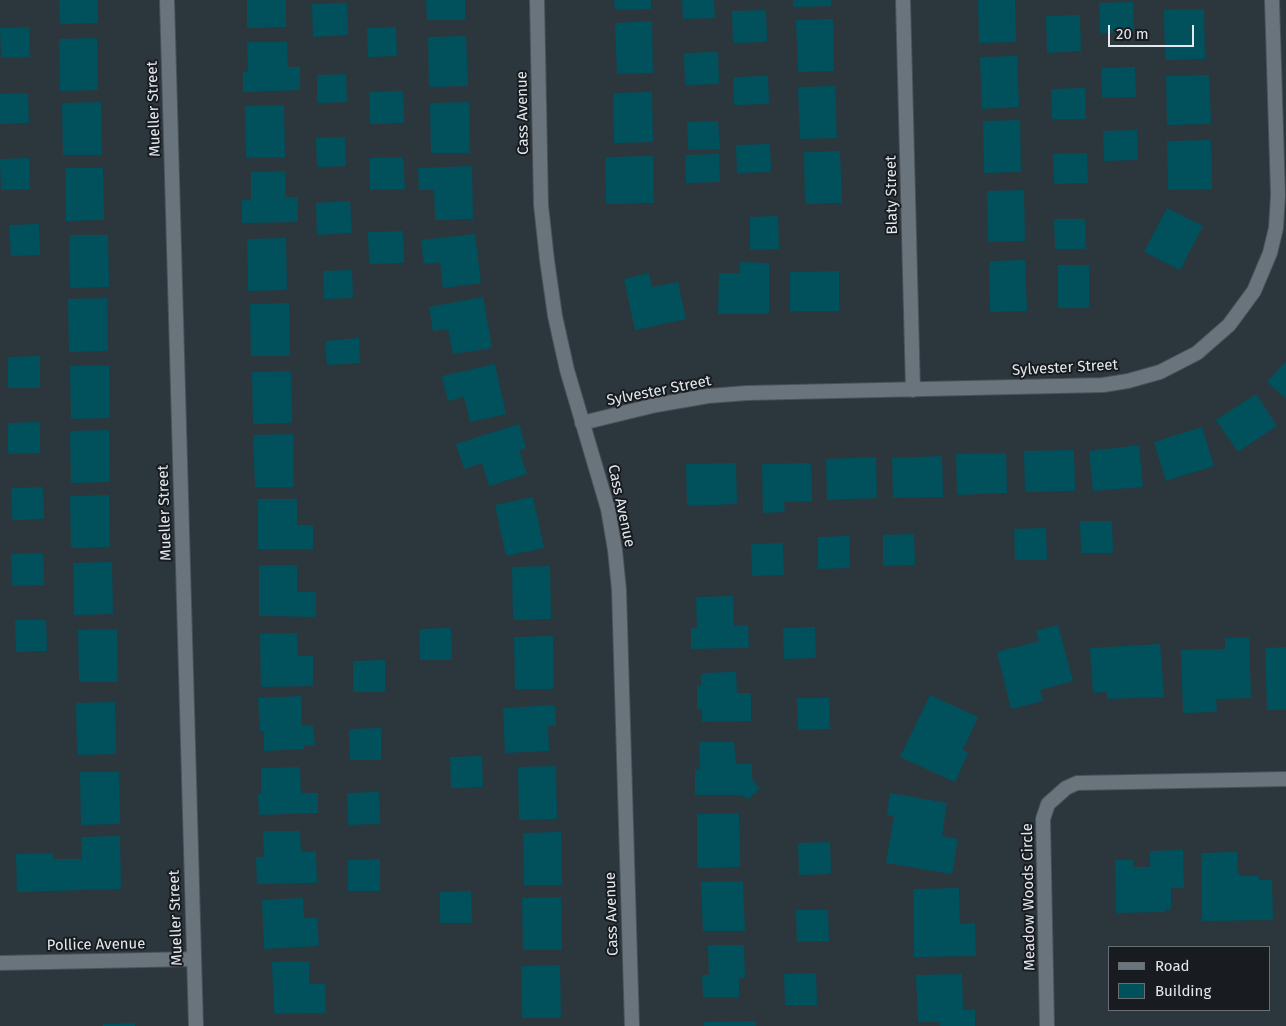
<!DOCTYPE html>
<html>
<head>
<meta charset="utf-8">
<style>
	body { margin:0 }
	#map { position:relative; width:1286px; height:1026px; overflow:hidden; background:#2c363d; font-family:"Fira Sans",sans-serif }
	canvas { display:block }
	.legend { position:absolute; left:1108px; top:946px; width:162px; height:65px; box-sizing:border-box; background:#181c20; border:1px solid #696e72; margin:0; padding:6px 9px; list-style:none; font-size:15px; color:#e2e8ed }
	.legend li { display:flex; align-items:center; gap:10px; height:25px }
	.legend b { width:25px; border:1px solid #696e72 }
	.scale { position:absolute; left:1108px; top:25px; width:86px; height:22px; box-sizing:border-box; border:2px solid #e2e8ed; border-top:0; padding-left:6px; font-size:15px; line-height:18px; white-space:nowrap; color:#e2e8ed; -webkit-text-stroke:4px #181c20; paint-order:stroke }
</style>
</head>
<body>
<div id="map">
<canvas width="1286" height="1026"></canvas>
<ul class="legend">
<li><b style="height:6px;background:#69747c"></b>Road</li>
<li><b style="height:14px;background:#01515d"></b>Building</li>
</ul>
<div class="scale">20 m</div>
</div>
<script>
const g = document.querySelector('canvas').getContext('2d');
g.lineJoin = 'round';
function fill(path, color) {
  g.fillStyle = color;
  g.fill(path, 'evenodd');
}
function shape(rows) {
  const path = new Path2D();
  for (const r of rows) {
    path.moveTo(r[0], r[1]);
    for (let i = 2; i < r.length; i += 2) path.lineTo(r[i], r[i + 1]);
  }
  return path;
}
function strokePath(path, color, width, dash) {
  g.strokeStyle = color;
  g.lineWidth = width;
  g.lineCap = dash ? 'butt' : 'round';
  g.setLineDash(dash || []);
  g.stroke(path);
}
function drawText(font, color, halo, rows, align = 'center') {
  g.font = font + ' "Fira Sans",sans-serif';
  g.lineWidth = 4;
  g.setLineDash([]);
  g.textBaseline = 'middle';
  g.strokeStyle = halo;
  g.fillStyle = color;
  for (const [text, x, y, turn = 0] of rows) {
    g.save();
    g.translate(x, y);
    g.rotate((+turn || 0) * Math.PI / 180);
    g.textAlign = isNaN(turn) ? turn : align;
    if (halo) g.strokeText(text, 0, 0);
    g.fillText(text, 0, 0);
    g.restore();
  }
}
fill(shape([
	[59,0,98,0,98,23,60,24],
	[247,0,286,0,286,27,247,28],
	[426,0,465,0,465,20,427,20],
	[614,0,651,0,651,9,615,10],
	[682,0,714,0,715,18,683,19],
	[793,0,831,0,831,6,793,7],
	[978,0,1015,0,1016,42,979,43],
	[1133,2,1134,32,1100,33,1099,3],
	[347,3,348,35,313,37,312,4],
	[1204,9,1205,59,1165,60,1164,10],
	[766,10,767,42,733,43,732,11],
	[1080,15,1081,51,1047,53,1046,16],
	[833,19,834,71,798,72,796,20],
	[652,21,653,73,617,74,615,23],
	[29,27,30,57,1,58,0,28],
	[396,27,397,56,368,57,367,28],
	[466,36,468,86,429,87,428,37],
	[97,38,98,90,60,91,59,39],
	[247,42,287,42,288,67,300,67,300,90,243,92,243,72,248,72],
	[718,52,719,84,685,85,684,53],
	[1017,56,1019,107,982,109,980,57],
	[1135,67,1136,97,1102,98,1101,68],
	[346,74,347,102,317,103,317,75],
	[1209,75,1211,124,1167,125,1166,76],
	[768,76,769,104,734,105,733,77],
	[835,86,837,138,800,139,798,87],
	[1085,88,1086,119,1052,119,1051,89],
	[403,91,404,123,370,124,369,92],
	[652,92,653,142,614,143,613,93],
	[28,93,29,123,0,124,0,94],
	[101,102,102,155,63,155,62,103],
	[469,102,470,153,431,153,430,103],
	[284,105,285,157,246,158,245,106],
	[1020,120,1021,172,984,173,983,121],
	[718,121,720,149,688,150,687,122],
	[1137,130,1138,160,1104,161,1103,131],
	[345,137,346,166,317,167,316,138],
	[1211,140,1212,189,1168,190,1167,141],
	[770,144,771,172,737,173,736,145],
	[840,151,842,203,805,204,804,152],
	[1087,153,1088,183,1054,184,1053,154],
	[719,154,720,182,686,183,685,155],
	[653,156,654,203,606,204,605,157],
	[403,157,405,189,370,190,369,158],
	[29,158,30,189,1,190,0,159],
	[472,166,473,219,435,220,434,190,419,190,418,168],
	[65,168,103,168,104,220,66,221],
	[285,171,286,197,298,197,298,222,242,223,242,200,251,200,251,172],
	[1024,190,1025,241,988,242,987,191],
	[350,201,352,233,317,235,316,203],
	[1167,208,1203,226,1180,270,1144,252],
	[778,216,779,249,750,250,750,217],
	[1054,219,1085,219,1086,249,1055,249],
	[39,224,40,255,11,256,9,225],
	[403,231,404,263,369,264,368,232],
	[475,234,481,283,443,288,440,262,424,264,421,240],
	[69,235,108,235,109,287,70,288],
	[286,238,287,290,248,291,247,239],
	[1025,260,1027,311,990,312,989,261],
	[740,262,769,263,769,314,718,314,719,273,740,273],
	[1058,265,1089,265,1089,308,1058,308],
	[352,270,353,298,324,299,323,271],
	[839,271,839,311,790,311,790,272],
	[649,273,652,287,678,282,686,319,635,330,624,279],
	[483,297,492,348,453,354,448,329,433,331,429,307],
	[107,298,108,351,69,352,68,299],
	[289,303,290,356,251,356,250,304],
	[359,338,360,363,327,365,325,341],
	[40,356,40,388,8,388,8,357],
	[1286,361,1286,399,1267,382],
	[495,364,506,414,470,422,464,397,448,401,442,376],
	[109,365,110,418,71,419,70,366],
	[291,371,292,423,253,424,252,372],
	[1256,394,1277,426,1238,452,1216,420],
	[40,422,40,453,8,454,8,423],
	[519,424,526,448,519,450,527,474,489,486,482,463,464,469,456,444],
	[1202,427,1214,466,1166,481,1154,442],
	[109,430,110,482,71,483,70,431],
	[293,434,294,487,255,487,253,435],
	[1139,445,1143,487,1093,491,1089,451],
	[1074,450,1075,491,1025,492,1024,451],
	[1006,453,1007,493,957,495,956,454],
	[942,456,943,497,893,498,892,458],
	[876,457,877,498,827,500,826,459],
	[736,463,737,504,687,506,686,464],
	[811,463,812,501,784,502,785,512,763,513,762,464],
	[43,487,44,519,12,520,11,488],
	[109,495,110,547,71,548,70,496],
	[533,497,544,548,506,556,495,505],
	[258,499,297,499,297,525,313,525,313,549,258,549],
	[1080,521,1112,521,1113,553,1081,553],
	[1046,528,1047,560,1015,560,1014,529],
	[914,534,915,565,883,566,883,535],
	[849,536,850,568,818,569,818,537],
	[783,543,784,575,752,576,751,544],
	[43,553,44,585,12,586,11,554],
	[112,562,113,614,74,615,73,563],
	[259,565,297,565,297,592,316,592,316,617,259,616],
	[550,566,551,619,513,620,512,567],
	[733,596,734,626,748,625,749,648,691,649,691,628,697,628,696,597],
	[15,620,46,620,47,651,16,652],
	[1058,625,1073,681,1040,690,1043,701,1011,709,997,652,1039,641,1036,631],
	[815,627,816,658,784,659,783,628],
	[451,628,452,660,420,660,419,629],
	[117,629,118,682,79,682,78,630],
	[297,633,298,656,313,656,313,686,261,687,260,634],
	[553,636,554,689,515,689,514,637],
	[1249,637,1251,698,1216,699,1217,712,1183,713,1181,650,1225,649,1225,638],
	[1160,644,1164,697,1107,699,1107,692,1093,693,1090,648],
	[1286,647,1286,710,1267,710,1265,648],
	[385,660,385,692,353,692,353,661],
	[736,672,737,693,751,693,751,721,702,722,702,709,697,709,697,686,701,686,701,673],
	[930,695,978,717,963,750,968,753,955,782,900,757],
	[301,696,302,726,313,725,315,745,304,746,304,749,264,751,264,731,260,731,258,698],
	[797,698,829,698,830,729,798,730],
	[115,702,116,754,77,755,76,703],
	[555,705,556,726,548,726,549,751,505,753,503,708],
	[381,728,381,760,350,760,349,729],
	[699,742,734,742,736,764,752,764,752,779,760,789,748,799,741,795,695,795,695,770,700,770],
	[482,756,483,787,451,788,450,757],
	[556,766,557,819,519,820,518,767],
	[300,767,301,793,318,793,318,813,259,815,258,794,261,794,261,768],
	[80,772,119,772,120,824,81,825],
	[379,792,380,824,348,825,347,793],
	[890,793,947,803,942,836,958,839,952,874,886,863,894,816,887,815],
	[739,813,740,867,697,868,697,814],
	[263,831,300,831,301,852,316,851,317,883,257,884,256,857,264,857],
	[561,832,562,885,524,885,523,833],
	[120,836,121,889,17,892,16,854,53,853,53,859,82,859,81,837],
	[830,842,831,874,799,875,798,843],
	[1183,850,1184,888,1171,888,1171,909,1165,909,1165,912,1116,913,1115,860,1133,860,1133,867,1150,867,1150,851],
	[1237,852,1238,874,1240,874,1240,876,1259,876,1259,880,1272,880,1273,920,1202,921,1201,853],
	[380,859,380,891,348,891,348,860],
	[743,881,745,931,703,931,701,882],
	[959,888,960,924,975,923,976,956,914,957,913,889],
	[471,891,472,923,440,923,440,892],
	[561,897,562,950,523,950,522,898],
	[303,898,304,918,317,918,319,946,264,949,262,900],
	[796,910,828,910,829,941,797,942],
	[708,945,744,945,745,978,739,978,739,997,703,997,702,975,709,975],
	[309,961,309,984,325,984,326,1013,274,1014,272,962],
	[560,965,561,1018,522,1018,521,966],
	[816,973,817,1005,785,1005,784,974],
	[962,974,963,1010,975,1009,975,1026,940,1026,940,1022,918,1022,916,975],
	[756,1021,756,1026,704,1026,704,1022],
	[135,1023,135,1026,103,1026,103,1024]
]), '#01515d');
const minor = shape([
	[167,0,196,1026],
	[537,0,541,205,547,260,555,316,567,370,608,509,615,550,619,590,632,1026],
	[903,0,913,390],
	[582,423,656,405,708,396,747,393,1103,385,1128,381,1160,372,1197,353,1229,325,1254,291,1270,253,1276,228,1278,195,1272,0],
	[0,963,194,959],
	[1047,1026,1043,819,1048,804,1066,788,1077,783,1286,779]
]);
strokePath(minor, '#4a5258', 16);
strokePath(minor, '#69747c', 14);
drawText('15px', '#e2e8ed', '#181c20', [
	["Mueller Street",154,109,-92],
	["Cass Avenue",523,113,-91],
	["Blaty Street",892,195,-91],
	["Sylvester Street",1065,368,-3],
	["Sylvester Street",659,391,-11],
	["Cass Avenue",621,506,78],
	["Mueller Street",165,513,-92],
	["Meadow Woods Circle",1029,897,-91],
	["Cass Avenue",612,914,-92],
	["Mueller Street",176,918,-92],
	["Pollice Avenue",96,945,-1]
]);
</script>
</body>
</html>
